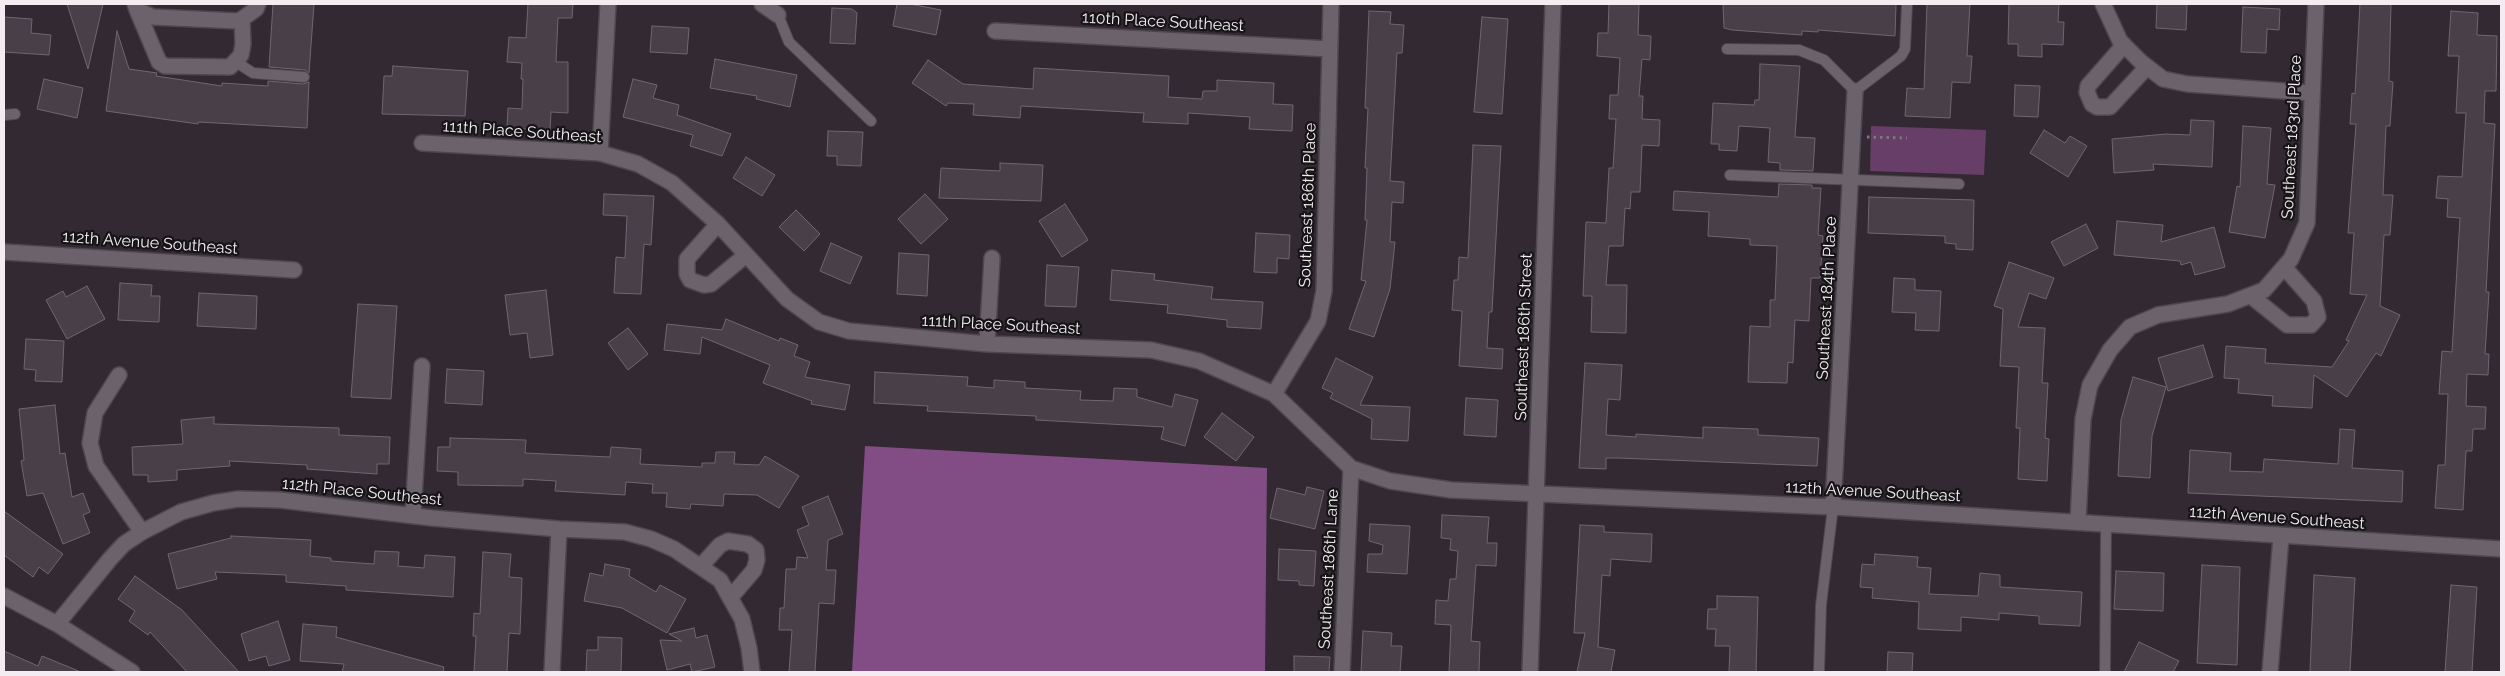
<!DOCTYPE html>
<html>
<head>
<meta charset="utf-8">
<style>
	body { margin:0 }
	#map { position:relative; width:2505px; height:676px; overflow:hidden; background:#322932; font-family:Raleway,sans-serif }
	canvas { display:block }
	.frame { position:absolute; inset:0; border:5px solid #f3edf2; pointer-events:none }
</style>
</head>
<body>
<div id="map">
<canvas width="2505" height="676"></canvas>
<div class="frame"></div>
</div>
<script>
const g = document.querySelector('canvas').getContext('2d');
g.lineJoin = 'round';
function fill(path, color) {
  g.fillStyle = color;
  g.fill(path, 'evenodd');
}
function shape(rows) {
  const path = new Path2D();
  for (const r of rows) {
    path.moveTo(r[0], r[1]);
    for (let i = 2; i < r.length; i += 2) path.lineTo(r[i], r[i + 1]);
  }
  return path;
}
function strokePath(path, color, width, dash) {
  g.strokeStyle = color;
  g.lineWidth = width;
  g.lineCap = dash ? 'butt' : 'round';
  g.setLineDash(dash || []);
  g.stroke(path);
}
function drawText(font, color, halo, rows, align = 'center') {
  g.font = font + ' Raleway,sans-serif';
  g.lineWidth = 4.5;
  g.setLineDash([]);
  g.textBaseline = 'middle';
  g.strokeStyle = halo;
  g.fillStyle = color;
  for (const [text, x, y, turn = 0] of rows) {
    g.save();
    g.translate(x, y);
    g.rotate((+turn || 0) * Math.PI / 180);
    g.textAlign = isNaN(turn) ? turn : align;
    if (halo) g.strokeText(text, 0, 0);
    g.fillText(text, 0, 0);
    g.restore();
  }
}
fill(shape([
	[1871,126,1986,130,1984,175,1870,171]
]), '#663e67');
fill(shape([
	[865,446,1267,468,1265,672,852,672]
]), '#824d84');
const building = shape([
	[67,4,103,4,88,69,67,4],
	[273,4,314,4,309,73,305,70,269,67,273,4],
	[528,4,573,4,572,18,558,18,556,62,568,62,568,113,551,112,550,130,507,128,508,108,522,109,523,79,521,79,522,63,507,62,509,37,526,38,528,4],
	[897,4,910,4,941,10,936,35,893,26,897,4],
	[1609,4,1639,4,1638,35,1651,36,1650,60,1642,59,1639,96,1643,96,1642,119,1660,120,1659,146,1642,145,1640,192,1631,192,1630,209,1625,208,1623,246,1609,246,1606,285,1627,285,1626,333,1591,332,1592,296,1583,296,1586,222,1606,223,1609,168,1613,168,1616,119,1609,119,1610,95,1618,95,1620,58,1597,56,1598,33,1608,33,1609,4],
	[1723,4,1896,4,1895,36,1818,30,1818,32,1802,31,1802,35,1732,30,1724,28,1723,4],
	[1927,4,1970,4,1967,56,1972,56,1970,83,1952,82,1950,118,1905,116,1907,88,1924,89,1927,4],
	[2009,4,2059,4,2058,22,2064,22,2063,45,2042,44,2042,57,2018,56,2018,44,2008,44,2009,4],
	[2157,4,2187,4,2186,30,2156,28,2157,4],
	[2360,4,2391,4,2389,81,2393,82,2390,126,2386,126,2383,195,2393,195,2390,235,2384,235,2380,306,2400,315,2381,356,2376,353,2347,397,2314,375,2312,408,2272,406,2273,396,2238,393,2239,379,2224,378,2226,346,2266,349,2265,363,2332,367,2349,341,2346,340,2367,295,2350,294,2354,233,2348,233,2356,124,2350,124,2352,93,2355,94,2360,4],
	[2243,7,2280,9,2279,30,2267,29,2266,53,2241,52,2243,7],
	[832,8,852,9,857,13,855,44,830,43,832,8],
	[1369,11,1391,12,1390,24,1404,25,1402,53,1397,53,1390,181,1404,182,1403,203,1392,202,1390,242,1395,242,1390,289,1374,337,1349,329,1366,281,1361,280,1367,220,1365,220,1367,168,1365,168,1368,108,1365,108,1369,11],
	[2451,11,2478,13,2477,35,2497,36,2496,91,2485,91,2484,123,2495,124,2486,292,2489,292,2485,354,2489,354,2488,375,2467,374,2466,406,2486,407,2485,429,2473,429,2472,451,2466,451,2463,510,2435,508,2438,465,2445,465,2448,394,2439,394,2442,351,2452,352,2460,218,2447,217,2448,199,2436,198,2438,176,2462,177,2466,113,2456,113,2459,56,2448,56,2451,11],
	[4,17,32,19,31,33,51,35,49,55,4,52,4,17],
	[1482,17,1508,19,1502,114,1474,112,1482,17],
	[652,26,689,28,687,54,650,52,652,26],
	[117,31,129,69,157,73,156,76,222,86,222,83,268,86,268,81,303,84,309,82,307,128,198,122,198,124,106,111,117,31],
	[715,59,797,75,790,107,756,99,757,96,710,88,715,59],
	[928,60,963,84,1033,89,1034,68,1169,76,1168,97,1202,99,1203,91,1217,91,1217,80,1274,83,1273,104,1293,105,1292,131,1249,129,1250,117,1188,113,1188,124,1143,122,1144,113,1021,106,1020,118,973,115,974,104,948,103,946,106,912,83,928,60],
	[1760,64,1800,66,1795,137,1815,138,1813,171,1780,170,1780,163,1768,162,1770,128,1739,126,1737,151,1719,150,1719,144,1711,144,1713,103,1754,105,1755,100,1759,100,1760,64],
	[393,66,468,71,465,116,382,114,384,76,392,76,393,66],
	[44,79,83,88,77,118,37,109,44,79],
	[633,79,657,85,653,98,679,105,677,115,731,134,722,156,690,146,693,135,623,117,633,79],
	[2015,85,2040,86,2038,117,2014,116,2015,85],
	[2191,120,2214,121,2212,167,2153,164,2154,170,2114,173,2112,139,2166,134,2190,135,2191,120],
	[2243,126,2271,128,2267,184,2275,185,2265,238,2229,232,2237,186,2240,187,2243,126],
	[2044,130,2065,143,2070,136,2087,146,2068,177,2030,153,2044,130],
	[828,131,863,132,861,166,837,165,837,156,827,156,828,131],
	[1473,145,1501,146,1492,312,1489,312,1487,348,1503,349,1502,369,1459,366,1462,311,1452,310,1454,280,1458,280,1459,257,1468,258,1473,145],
	[746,157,775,175,762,196,733,178,746,157],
	[1000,163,1043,165,1041,201,939,198,941,168,1000,171,1000,163],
	[1779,184,1812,185,1812,188,1821,188,1818,235,1823,236,1820,278,1811,278,1809,321,1795,320,1793,363,1788,362,1787,383,1748,382,1750,326,1770,327,1770,300,1775,300,1777,246,1750,245,1750,239,1708,236,1709,212,1673,210,1674,191,1778,197,1779,184],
	[604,194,654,196,651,245,644,244,641,294,614,293,616,257,625,258,627,216,603,215,604,194],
	[925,194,948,219,921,244,898,219,925,194],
	[1869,197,1974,200,1973,250,1956,249,1956,244,1945,243,1945,236,1868,233,1869,197],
	[1065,204,1088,240,1062,257,1039,221,1065,204],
	[796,210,820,234,804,251,779,227,796,210],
	[2117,221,2163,225,2161,242,2214,227,2225,267,2195,275,2191,262,2181,265,2180,261,2114,255,2117,221],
	[2086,224,2098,248,2064,266,2051,242,2086,224],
	[1256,233,1290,235,1289,259,1277,258,1277,273,1254,272,1256,233],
	[831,243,862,257,850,284,820,271,831,243],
	[899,253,929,255,927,296,897,294,899,253],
	[2009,262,2054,278,2046,299,2029,293,2018,327,2045,328,2042,383,2048,383,2045,438,2049,439,2047,481,2018,479,2020,428,2016,428,2019,367,2000,366,2003,309,1994,306,2009,262],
	[1047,265,1079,267,1076,307,1045,306,1047,265],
	[1112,270,1155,274,1154,280,1213,287,1211,299,1263,302,1261,329,1227,327,1227,320,1167,313,1168,305,1110,300,1112,270],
	[1894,278,1915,279,1915,290,1941,291,1939,331,1915,330,1916,313,1892,312,1894,278],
	[120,283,152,285,151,296,160,296,159,322,118,320,120,283],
	[87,286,105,319,67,339,46,300,63,291,66,297,87,286],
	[546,290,553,355,530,358,527,333,510,335,505,295,546,290],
	[199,293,257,296,256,329,197,326,199,293],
	[358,304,397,306,391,399,351,397,358,304],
	[726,319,779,341,780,338,798,345,794,356,810,362,805,377,850,385,845,410,811,404,812,401,763,383,770,365,702,337,700,354,664,350,667,324,722,330,726,319],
	[628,328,648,354,628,370,608,343,628,328],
	[26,339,64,341,62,382,35,381,36,370,24,369,26,339],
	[2203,345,2213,377,2168,391,2158,358,2203,345],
	[1336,358,1373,377,1360,405,1410,407,1408,441,1371,439,1372,419,1330,398,1333,393,1322,388,1336,358],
	[1585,363,1622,365,1620,400,1608,399,1606,435,1636,437,1636,434,1703,438,1703,427,1758,429,1758,435,1819,438,1817,466,1618,458,1606,458,1606,469,1579,468,1585,363],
	[447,369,484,371,482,405,445,403,447,369],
	[875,372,968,377,967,386,994,388,994,380,1025,382,1025,388,1081,391,1080,400,1113,401,1114,388,1137,389,1137,397,1172,407,1175,394,1198,400,1185,446,1161,439,1164,427,1036,420,1036,416,927,411,928,406,874,403,875,372],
	[2133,377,2166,387,2152,436,2150,478,2118,476,2121,420,2133,377],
	[1466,398,1498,400,1496,437,1464,435,1466,398],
	[55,405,60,454,65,453,72,497,83,493,90,512,83,515,90,533,63,544,43,493,27,496,21,461,24,460,19,409,55,405],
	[1222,413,1254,437,1236,461,1204,437,1222,413],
	[214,417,214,424,339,428,339,435,390,437,389,464,377,464,377,474,307,469,307,465,229,461,230,466,177,470,177,480,148,482,148,475,133,475,132,447,183,444,181,420,214,417],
	[2340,429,2355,430,2352,468,2403,471,2402,502,2188,493,2190,450,2231,453,2230,471,2263,472,2264,459,2338,464,2340,429],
	[450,438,526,440,525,453,610,457,611,447,641,449,640,464,702,467,702,463,715,463,716,452,735,452,734,464,759,465,765,456,799,476,779,508,757,495,724,494,723,506,691,504,690,509,666,507,667,493,652,493,653,484,626,482,625,495,555,491,556,481,523,479,523,486,458,485,458,472,437,471,438,447,450,447,450,438],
	[1307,487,1324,491,1315,529,1270,518,1277,488,1305,495,1307,487],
	[828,496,843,534,828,540,826,570,836,570,834,604,819,603,815,672,789,672,792,630,779,630,780,608,784,608,786,569,796,569,797,557,808,558,797,530,809,525,802,507,828,496],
	[4,511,63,554,48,574,39,567,33,577,4,555,4,511],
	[1442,515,1489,517,1487,543,1497,543,1496,566,1476,565,1471,641,1480,642,1479,672,1449,672,1451,625,1435,624,1436,600,1448,601,1450,579,1456,579,1458,551,1450,550,1451,539,1441,538,1442,515],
	[1370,524,1410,526,1407,574,1367,572,1368,554,1382,554,1383,545,1369,541,1370,524],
	[1580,525,1604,526,1604,532,1652,534,1651,562,1611,559,1610,576,1602,575,1598,647,1615,650,1611,672,1577,672,1585,633,1574,633,1580,525],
	[231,536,311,540,310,556,331,558,331,561,374,564,375,551,399,552,398,566,424,568,425,555,455,557,453,597,346,590,346,586,286,582,286,575,215,572,217,579,177,589,168,554,231,538,231,536],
	[1279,549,1316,551,1314,586,1299,585,1299,581,1278,580,1279,549],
	[483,552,511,554,509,577,522,578,520,634,509,633,507,672,474,672,476,636,473,636,474,613,480,614,483,552],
	[1875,554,1918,557,1917,567,1931,568,1929,594,1978,596,1980,573,2000,575,2000,587,2082,592,2080,626,2039,624,2039,616,1999,613,1999,620,1961,617,1961,631,1918,629,1919,602,1872,598,1873,588,1860,587,1862,564,1874,565,1875,554],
	[605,564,630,569,629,576,656,592,660,585,686,599,667,633,622,608,584,601,590,573,603,576,605,564],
	[2202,565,2240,567,2237,665,2197,663,2202,565],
	[2116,571,2164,573,2163,611,2114,609,2116,571],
	[2314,575,2355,578,2350,672,2310,672,2314,575],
	[135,576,182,610,239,672,187,672,150,632,148,635,129,621,135,611,118,599,135,576],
	[2451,585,2477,587,2472,672,2445,672,2451,585],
	[1717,596,1758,597,1756,672,1729,672,1730,646,1715,646,1716,629,1707,629,1708,609,1717,609,1717,596],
	[278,621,290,660,269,666,266,656,249,661,241,634,278,621],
	[303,624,337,627,336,637,444,667,443,672,342,672,344,664,300,661,303,624],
	[694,628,696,638,707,635,715,667,692,672,690,664,667,670,660,640,682,641,669,634,694,628],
	[1363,631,1392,633,1391,646,1402,646,1400,672,1361,672,1363,631],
	[598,637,622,638,621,672,586,672,587,650,598,650,598,637],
	[2139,642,2179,661,2173,672,2124,672,2139,642],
	[4,651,38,666,42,656,81,672,4,672,4,651],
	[1888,652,1913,653,1912,672,1887,672,1888,652],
	[1294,656,1330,657,1329,672,1294,672,1294,656]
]);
fill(building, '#483f48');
strokePath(building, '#706670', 1);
const lane = shape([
	[778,15,789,42,871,121],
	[1727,49,1799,50,1824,60,1855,91,1901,56,1905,49,1907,4],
	[236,62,253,73,304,77],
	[4,115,15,114],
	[1730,175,1959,184],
	[1819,672,1821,605,1833,507],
	[2105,672,2106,524]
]);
const street = shape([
	[135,4,137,10,159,62,165,66,230,67,241,55,243,44,242,19,238,21,153,17,137,10],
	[762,4,778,15],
	[2103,4,2120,41,2141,62,2163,79,2187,84,2312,93],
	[242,19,256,9,258,4],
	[995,31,1330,49],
	[2124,45,2088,86,2087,92,2092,104,2097,107,2110,107,2147,67],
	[422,143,600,153,638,164,672,183,718,224,787,299,819,322,849,331,987,344,1151,350,1199,361,1274,394,1351,468,1390,481,1451,490,1833,507,2501,549],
	[600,153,608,4],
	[718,224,687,259,687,274,690,280,704,285,711,284,746,255],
	[4,252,294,270],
	[2251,296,2287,325,2311,325,2318,317,2314,301,2284,267],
	[987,344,992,258],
	[119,375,95,413,90,443,96,466,142,532],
	[1274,394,1318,321,1324,291,1331,4],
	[1833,507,1855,91],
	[413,514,422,366],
	[2078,522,2083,419,2090,385,2110,350,2130,327,2158,315,2228,304,2264,290,2291,259,2307,223,2316,4],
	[701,566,720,545,728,541,748,544,756,550,757,560,754,570,730,598],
	[4,596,57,624,132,672],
	[57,624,110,559,124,544,142,532,181,512,213,503,238,499,280,500,432,518,559,529,625,532,651,539,674,549,720,580,742,619,749,648,752,672],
	[552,672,559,529],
	[1342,672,1351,468],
	[1530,672,1553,4],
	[2270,672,2281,537]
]);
strokePath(lane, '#4e474e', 12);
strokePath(street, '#4e474e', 18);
strokePath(shape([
	[1867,137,1907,138]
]), '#7e767e', 3, [2.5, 4]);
strokePath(lane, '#6c626c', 10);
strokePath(street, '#6c626c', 15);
drawText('16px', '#f3edf2', '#171417', [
	["110th Place Southeast",1163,22,3],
	["111th Place Southeast",522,132,4],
	["Southeast 183rd Place",2292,137,-87],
	["Southeast 186th Place",1308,205,-88],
	["112th Avenue Southeast",150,243,4],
	["Southeast 184th Place",1827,298,-87],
	["111th Place Southeast",1001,325,3],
	["Southeast 186th Street",1524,337,-88],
	["112th Place Southeast",362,492,6],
	["112th Avenue Southeast",1873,492,3],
	["112th Avenue Southeast",2277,518,4],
	["Southeast 186th Lane",1329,569,-87]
]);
</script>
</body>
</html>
